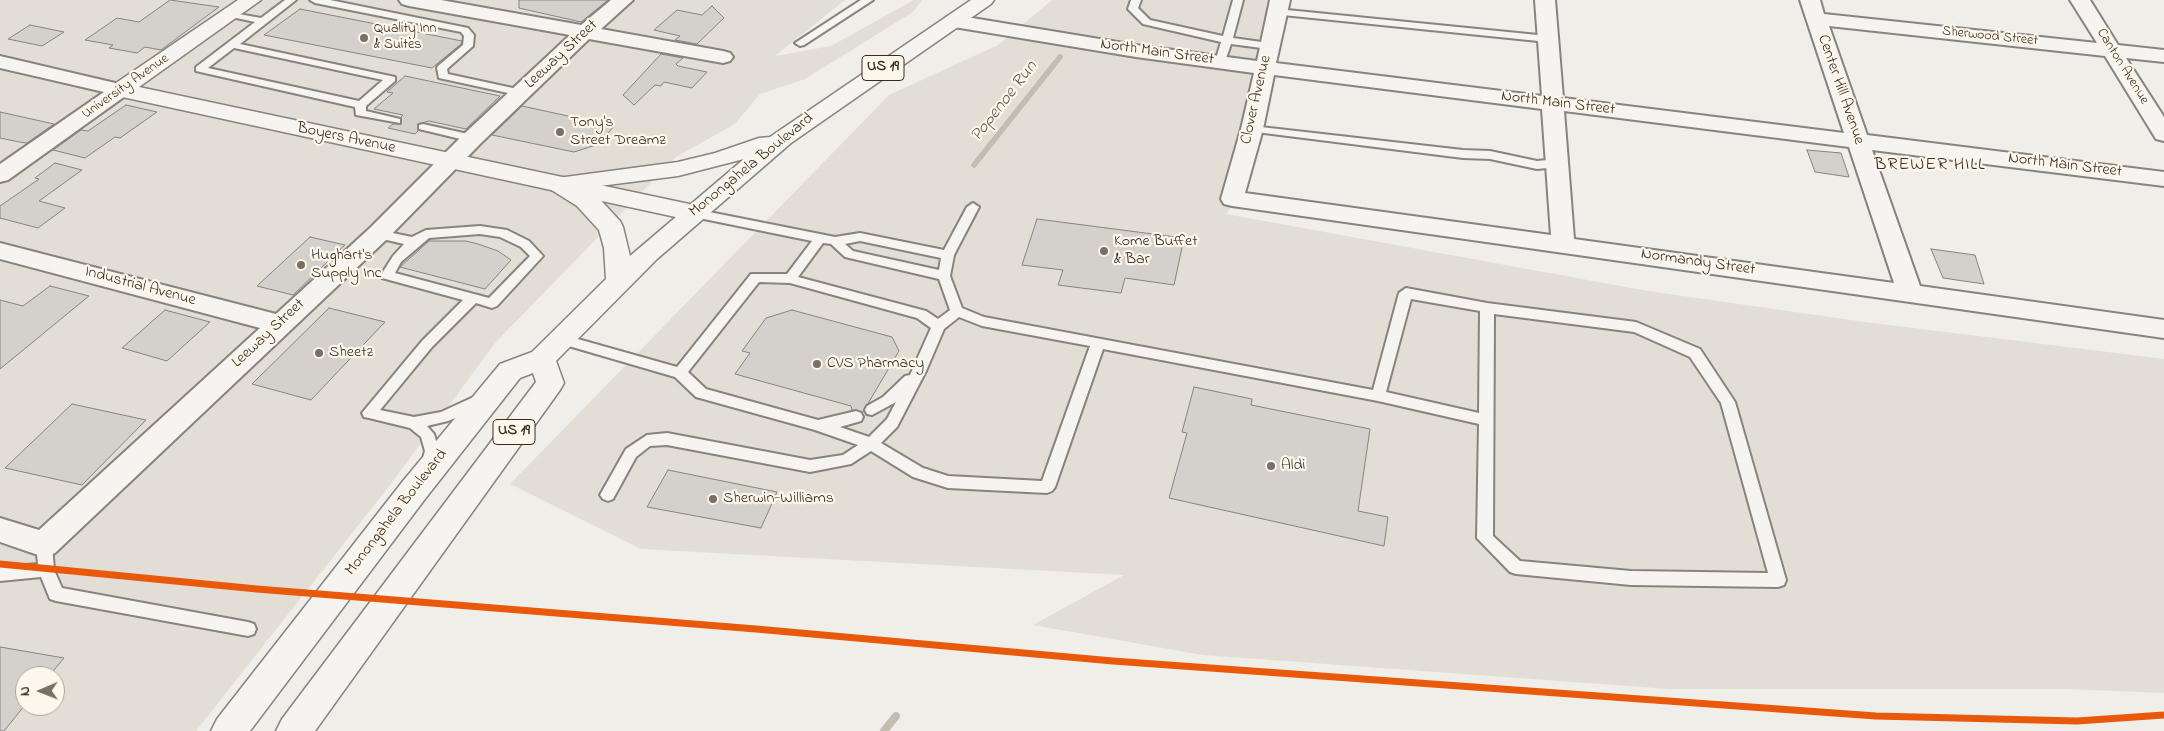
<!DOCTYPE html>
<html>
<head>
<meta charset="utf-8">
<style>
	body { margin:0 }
	#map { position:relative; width:2164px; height:731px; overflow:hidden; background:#f0eee8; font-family:"Indie Flower",sans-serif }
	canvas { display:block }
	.north { position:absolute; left:15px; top:666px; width:50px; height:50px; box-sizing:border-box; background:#fbf7ec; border:1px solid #aea59a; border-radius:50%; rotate:269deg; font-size:14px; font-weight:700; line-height:20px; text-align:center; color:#3b2a1e }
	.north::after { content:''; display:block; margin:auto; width:18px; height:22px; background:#7a6f65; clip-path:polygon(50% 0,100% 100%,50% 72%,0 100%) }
</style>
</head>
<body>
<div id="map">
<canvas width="2164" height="731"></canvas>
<div class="north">N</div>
</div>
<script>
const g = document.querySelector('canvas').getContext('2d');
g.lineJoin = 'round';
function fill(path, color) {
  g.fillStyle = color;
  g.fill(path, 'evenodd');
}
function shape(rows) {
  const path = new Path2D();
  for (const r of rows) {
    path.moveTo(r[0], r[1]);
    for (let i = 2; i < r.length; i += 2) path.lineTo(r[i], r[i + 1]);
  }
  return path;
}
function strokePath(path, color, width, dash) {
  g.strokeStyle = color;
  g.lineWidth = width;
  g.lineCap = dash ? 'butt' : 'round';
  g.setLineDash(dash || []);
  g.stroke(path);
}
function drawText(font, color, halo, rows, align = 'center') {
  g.font = font + ' "Indie Flower",sans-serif';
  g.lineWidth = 4.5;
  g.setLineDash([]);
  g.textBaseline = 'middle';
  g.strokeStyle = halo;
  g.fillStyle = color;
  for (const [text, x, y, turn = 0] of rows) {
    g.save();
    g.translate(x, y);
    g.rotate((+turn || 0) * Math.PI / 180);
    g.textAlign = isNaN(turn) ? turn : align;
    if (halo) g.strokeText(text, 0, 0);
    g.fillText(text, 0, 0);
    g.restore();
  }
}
fill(shape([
	[0,0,845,0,775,56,831,46,914,0,922,0,913,12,805,79,760,94,735,124,676,157,496,342,390,485,196,731,0,731],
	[25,676,55,676,55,706,25,706],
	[1052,0,1275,0,1236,201,1226,214,1648,291,1865,322,2164,359,2164,693,2065,689,1669,689,1203,655,1033,625,1124,575,641,549,510,484,889,95,998,45]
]), '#e3ded5');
strokePath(shape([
	[974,165,1060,57]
]), '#c2bcb1', 5.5);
strokePath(shape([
	[884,731,896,716]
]), '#c2bcb1', 8);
const building = shape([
	[170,0,219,7,161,50,145,47,137,53,109,48,113,45,85,40,117,18,139,22,170,0],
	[519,0,608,0,581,22,519,8,519,0],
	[712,6,724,18,697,44,675,40,680,36,654,30,677,10,702,15,712,6],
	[300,9,462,41,461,44,432,68,264,35,300,9],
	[30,25,64,32,42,46,8,39,30,25],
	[661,54,683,58,676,64,678,66,707,72,692,88,664,82,661,86,655,85,634,105,623,95,661,54],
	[405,76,500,96,466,129,429,121,418,124,418,131,415,134,388,128,393,124,401,124,401,117,403,115,374,109,393,93,387,92,405,76],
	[126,105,157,112,120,138,115,137,85,158,53,150,81,130,88,131,126,105],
	[522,106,614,126,599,144,574,152,492,135,522,106],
	[0,112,54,124,27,143,19,142,0,138,0,112],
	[1807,150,1841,153,1849,177,1815,172,1807,150],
	[55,163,82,170,39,201,65,208,38,228,0,218,0,206,39,179,35,178,55,163],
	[1037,219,1184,238,1174,285,1125,278,1121,293,1058,285,1063,270,1022,265,1037,219],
	[310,237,345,245,293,295,257,286,310,237],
	[429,241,466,241,478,244,498,251,511,260,485,289,400,267,429,241],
	[1931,249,1975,255,1984,284,1943,278,1931,249],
	[50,286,89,296,0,369,0,300,23,306,50,286],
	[329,308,385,322,311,400,252,384,329,308],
	[165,310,210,322,167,361,122,348,165,310],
	[792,310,892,337,899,351,863,412,852,410,851,406,735,374,750,353,742,351,766,318,792,310],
	[1194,387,1252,399,1251,405,1370,429,1358,511,1388,517,1384,546,1169,498,1187,433,1182,432,1194,387],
	[72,404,146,420,82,485,5,468,72,404],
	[668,470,777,492,761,528,647,507,668,470],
	[0,647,64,658,49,676,25,676,25,705,4,731,0,731,0,647]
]);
fill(building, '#d4d1cc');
strokePath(building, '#88837e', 1);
const service = shape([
	[285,0,296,0,240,44,395,77,395,81,366,106,366,111,400,119,400,123,356,115,355,107,196,71,196,67,255,22,227,16,227,12,261,18,285,0],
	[234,48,383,80,359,101,208,68,234,48],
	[310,0,330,0,468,28,474,35,473,46,447,69,448,74,522,90,527,93,522,96,439,78,437,68,438,66,463,45,464,36,461,32,315,3,310,0],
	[861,0,873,0,804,45,800,46,795,43,861,0],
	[1131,0,1141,0,1138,8,1150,20,1223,36,1233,0,1243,0,1233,38,1269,43,1274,46,1269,49,1231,44,1224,64,1216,64,1215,62,1221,42,1143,24,1128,9,1131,0],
	[1277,9,1548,36,1553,39,1548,42,1273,14,1273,10,1277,9],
	[423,124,477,136,479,138,473,142,419,129,419,125,423,124],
	[1252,126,1463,150,1490,151,1537,161,1557,159,1563,163,1557,167,1537,169,1490,159,1463,158,1248,131,1246,129,1252,126],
	[973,203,979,207,954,255,950,276,962,308,984,317,1373,390,1399,293,1406,288,1487,303,1636,322,1700,349,1735,402,1786,580,1784,585,1778,587,1631,585,1516,574,1510,572,1477,538,1479,424,1378,401,1103,349,1055,487,1052,491,1047,493,948,488,913,477,871,451,851,464,810,472,667,445,650,446,636,457,613,499,608,501,603,499,600,495,626,449,647,435,667,433,810,460,843,455,858,445,815,430,696,397,675,377,555,342,553,339,555,336,560,334,677,367,751,274,787,274,812,241,694,217,688,213,690,210,694,209,835,237,860,233,944,250,967,207,973,203],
	[860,241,941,258,939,270,853,251,845,244,860,241],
	[823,243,831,244,845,257,939,279,950,310,938,319,926,311,798,277,823,243],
	[759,282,790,283,917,318,931,328,910,375,905,376,883,397,867,406,865,410,867,414,872,415,896,402,887,419,869,437,840,427,861,421,863,417,861,413,856,411,818,420,706,389,688,372,759,282],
	[1411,299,1480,311,1479,413,1386,392,1411,299],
	[1494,314,1634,332,1690,357,1721,403,1768,573,1631,571,1520,561,1493,536,1494,314],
	[959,317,982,326,1090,346,1042,481,948,476,923,468,881,443,897,427,926,371,944,329,959,317],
	[480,226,507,230,529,241,543,256,497,306,492,308,476,303,432,347,380,410,414,417,441,412,478,395,483,396,485,400,483,404,473,411,448,421,427,426,434,434,439,451,433,469,428,471,423,469,421,465,425,451,421,437,410,428,369,418,364,417,362,413,422,341,463,300,382,278,381,275,393,256,404,244,374,237,372,234,378,230,412,237,426,230,480,226],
	[480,234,500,237,521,247,530,256,489,298,395,273,401,262,429,238,480,234],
	[44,537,50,539,52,544,54,570,62,588,248,622,254,624,256,629,254,634,248,636,56,601,50,599,41,577,0,581,0,567,38,564,36,544,38,539,44,537]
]);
const minor = shape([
	[399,0,441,0,581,25,611,0,633,0,601,29,723,51,730,53,733,57,730,61,723,63,589,39,481,143,386,240,55,553,44,557,0,542,0,518,39,530,260,328,0,259,0,243,276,314,370,228,465,133,570,35,409,6,402,4,399,0],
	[1270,0,1290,0,1276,63,1542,96,1535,0,1555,0,1563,98,1844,133,1800,0,1820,0,1824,14,2097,43,2070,0,2090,0,2118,45,2164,50,2164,62,2126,58,2164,117,2164,141,2156,139,2105,56,1829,26,1867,135,2164,172,2164,186,1872,150,1920,286,2164,320,2164,338,1232,206,1224,204,1221,199,1241,129,1254,73,1136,57,954,27,947,25,944,21,947,17,954,15,1136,45,1257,61,1270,0],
	[1274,75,1542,109,1551,235,1245,193,1263,129,1274,75],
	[1564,111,1849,147,1894,283,1574,239,1564,111],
	[0,56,128,86,131,90,128,94,8,180,0,182,0,164,104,92,0,68,0,56]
]);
const tertiary = shape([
	[238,0,261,0,139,87,694,205,703,207,706,213,703,219,694,221,113,95,110,90,113,85,238,0]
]);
const primary = shape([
	[971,0,994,0,991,4,791,143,657,259,556,361,564,383,560,390,315,731,276,731,282,719,536,382,533,373,520,378,425,499,250,731,211,731,217,719,403,481,500,364,532,352,606,279,604,248,599,230,577,206,550,189,546,184,550,179,678,162,715,153,759,138,770,137,971,0],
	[744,159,630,256,623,227,620,221,595,194,584,188,678,176,744,159]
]);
strokePath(service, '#88837e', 4);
strokePath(minor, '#88837e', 4);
strokePath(tertiary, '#88837e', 3);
strokePath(primary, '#88837e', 3);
fill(service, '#f5f4f0');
fill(minor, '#f5f4f0');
fill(tertiary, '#f5f4f0');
fill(primary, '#f5f4f0');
strokePath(shape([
	[0,564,257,589,756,629,1113,661,1876,716,2077,721,2164,715]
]), '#e8590c', 7);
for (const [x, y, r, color] of [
	[364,38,5,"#7a6f65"],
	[560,132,5,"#7a6f65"],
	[1104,251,5,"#7a6f65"],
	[301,265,5,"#7a6f65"],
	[319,353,5,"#7a6f65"],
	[817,364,5,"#7a6f65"],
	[1271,466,5,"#7a6f65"],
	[713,499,5,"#7a6f65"]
]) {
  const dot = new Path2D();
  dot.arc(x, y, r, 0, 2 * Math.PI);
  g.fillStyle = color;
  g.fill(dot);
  strokePath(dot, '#fbf7ec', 2);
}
drawText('14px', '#3b2a1e', '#fbf7ec', [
	["Quality Inn",374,30],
	["& Suites",374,46]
], 'left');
drawText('14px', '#3b2a1e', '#fbf7ec', [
	["Sherwood Street",1990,37,6],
	["Canton Avenue",2122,67,58],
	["University Avenue",126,87,-35]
]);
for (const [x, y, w] of [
	[883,68,42],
	[514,432,42]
]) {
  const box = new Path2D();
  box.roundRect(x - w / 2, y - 12.5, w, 25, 4);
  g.fillStyle = '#fbf7ec';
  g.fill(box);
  strokePath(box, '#3b2a1e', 1);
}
drawText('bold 15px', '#3b2a1e', null, [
	["US 19",883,68],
	["US 19",514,432]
]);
drawText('16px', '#3b2a1e', '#fbf7ec', [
	["North Main Street",1157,53,8],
	["Leeway Street",562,55,-43],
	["Center Hill Avenue",1840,90,71],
	["Clover Avenue",1257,100,-77],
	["North Main Street",1558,104,7],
	["Boyers Avenue",346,139,12],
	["Monongahela Boulevard",752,166,-39],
	["North Main Street",2065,166,7],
	["Normandy Street",1698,263,8],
	["Industrial Avenue",140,287,15],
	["Leeway Street",269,334,-43],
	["Monongahela Boulevard",397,513,-52]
]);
drawText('16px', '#3b2a1e', '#fbf7ec', [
	["Tony's",570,123],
	["Street Dreamz",570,141],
	["Kome Buffet",1114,242],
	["& Bar",1114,260],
	["Hughart's",311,256],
	["Supply Inc",311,274],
	["Sheetz",329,353],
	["CVS Pharmacy",827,364],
	["Aldi",1281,466],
	["Sherwin-Williams",723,499]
], 'left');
drawText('italic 18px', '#645549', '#fbf7ec', [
	["Popenoe Run",1005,102,-52]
]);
g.letterSpacing = '1px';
drawText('18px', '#3b2a1e', '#fbf7ec', [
	["BREWER HILL",1930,166]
]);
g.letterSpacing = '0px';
</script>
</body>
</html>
